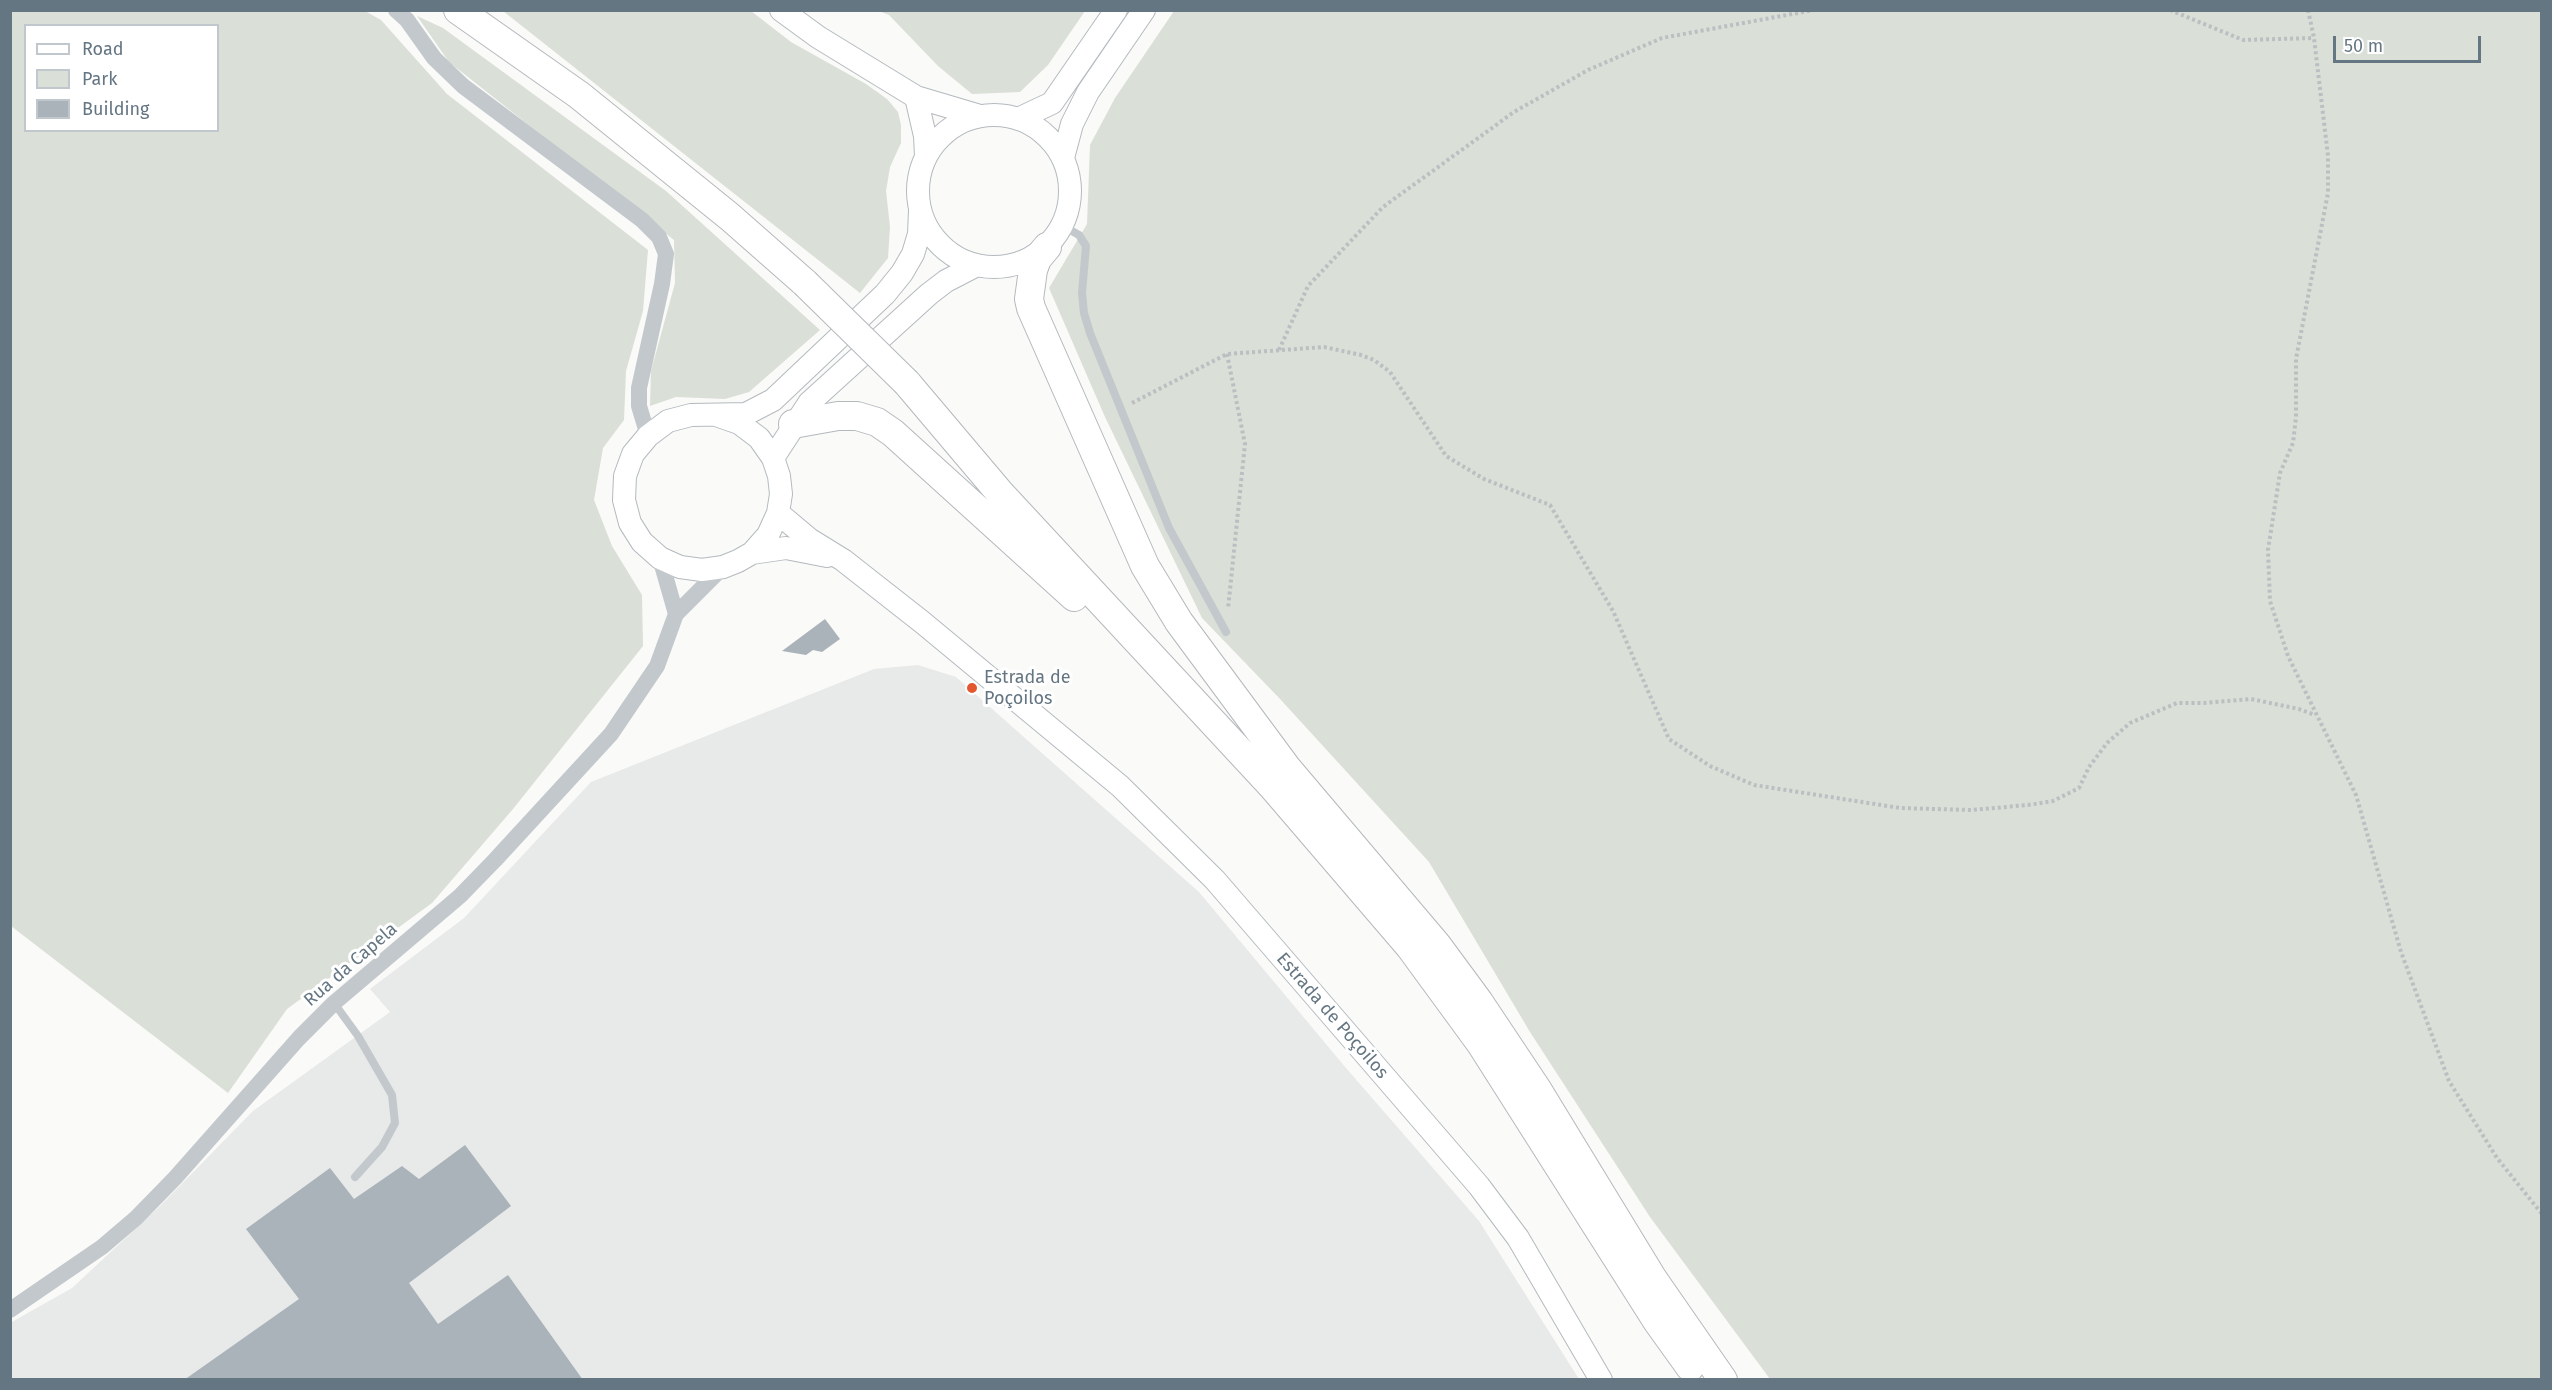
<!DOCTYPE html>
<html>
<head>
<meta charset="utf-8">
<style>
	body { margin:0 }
	#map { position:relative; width:2552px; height:1390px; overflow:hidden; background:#fafaf8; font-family:"Fira Sans",sans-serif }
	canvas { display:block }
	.frame { position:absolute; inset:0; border:12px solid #657683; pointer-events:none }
	.legend { position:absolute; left:24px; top:24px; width:195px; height:108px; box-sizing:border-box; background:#fff; border:2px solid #c1c8cd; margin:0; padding:8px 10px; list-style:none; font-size:18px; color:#657683 }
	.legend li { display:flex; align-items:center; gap:12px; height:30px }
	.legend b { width:30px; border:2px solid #c1c8cd }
	.scale { position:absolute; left:2333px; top:36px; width:148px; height:27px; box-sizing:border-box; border:3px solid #657683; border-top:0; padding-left:8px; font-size:18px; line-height:21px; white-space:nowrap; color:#657683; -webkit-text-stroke:4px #fff; paint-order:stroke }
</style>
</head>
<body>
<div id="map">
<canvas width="2552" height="1390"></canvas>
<div class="frame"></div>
<ul class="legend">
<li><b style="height:8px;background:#fff"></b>Road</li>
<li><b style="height:16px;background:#dadfd7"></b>Park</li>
<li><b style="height:16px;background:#aab3b9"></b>Building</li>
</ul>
<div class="scale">50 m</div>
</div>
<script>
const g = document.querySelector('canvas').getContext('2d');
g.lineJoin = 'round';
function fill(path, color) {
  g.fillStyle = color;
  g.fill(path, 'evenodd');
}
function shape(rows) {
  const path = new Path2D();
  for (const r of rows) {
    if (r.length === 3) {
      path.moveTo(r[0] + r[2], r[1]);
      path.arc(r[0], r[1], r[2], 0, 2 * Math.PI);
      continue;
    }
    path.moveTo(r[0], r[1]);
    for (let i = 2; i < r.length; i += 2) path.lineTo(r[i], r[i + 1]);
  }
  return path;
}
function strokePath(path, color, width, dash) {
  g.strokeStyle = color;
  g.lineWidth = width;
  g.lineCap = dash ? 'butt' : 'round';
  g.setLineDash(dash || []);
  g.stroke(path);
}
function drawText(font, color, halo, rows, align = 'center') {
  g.font = font + ' "Fira Sans",sans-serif';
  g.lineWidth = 6;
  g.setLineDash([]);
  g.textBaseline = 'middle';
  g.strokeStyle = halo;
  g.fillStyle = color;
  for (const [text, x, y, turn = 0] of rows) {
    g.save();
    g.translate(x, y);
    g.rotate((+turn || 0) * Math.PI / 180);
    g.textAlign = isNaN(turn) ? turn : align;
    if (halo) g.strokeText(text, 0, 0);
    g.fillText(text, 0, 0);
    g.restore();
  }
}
fill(shape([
	[918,665,956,677,1199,892,1346,1068,1479,1221,1579,1379,11,1380,10,1323,72,1288,160,1206,253,1111,390,1012,370,989,464,918,591,782,874,669]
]), '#e8e9e9');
fill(shape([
	[10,11,365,11,381,20,447,94,648,250,643,311,626,371,624,420,603,448,594,500,612,546,642,595,643,646,513,809,432,903,287,1009,228,1093,11,926],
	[26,26,218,26,218,130,26,130],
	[503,11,751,11,791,42,866,84,887,99,898,112,901,125,901,143,890,167,886,191,890,227,888,258,860,293],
	[879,11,1085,11,1048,65,1020,92,972,94,938,66,889,15],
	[1174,11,2541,11,2541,1379,1770,1379,1650,1217,1530,1032,1429,862,1281,700,1202,618,1105,417,1049,288,1087,224,1090,145,1115,98],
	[417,16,443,28,666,191,820,330,749,392,725,399,676,397,650,406,651,371,675,283,674,240,449,62]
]), '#dadfd7');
fill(shape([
	[825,619,840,639,822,652,813,650,806,655,782,651],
	[465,1145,511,1206,409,1283,438,1324,508,1275,583,1380,184,1380,299,1299,246,1229,330,1168,354,1199,402,1166,419,1179]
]), '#aab3b9');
const secondary = shape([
	[781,10,818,37,916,97,980,116],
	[916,97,925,136,926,156],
	[994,191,76],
	[1018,119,1052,103,1116,10],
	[1063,158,1072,124,1088,92,1144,10],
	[716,415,739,423,759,438,773,458,779,476,781,494,778,513,768,535,752,553,738,561,723,567,702,570,680,567,660,558,642,542,630,523,624,500,625,476,633,454,648,436,668,421,691,415,746,414,773,400,885,294,902,273,913,254,919,234,920,210],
	[773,458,809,403,929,294,946,281,975,266],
	[778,513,809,539,843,560,922,622,1120,786,1215,880,1479,1186,1518,1238,1601,1380],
	[752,553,786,548,827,556]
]);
const highway = shape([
	[458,10,579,95,730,217,805,283],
	[1047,247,1037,259,1033,270,1029,299,1031,308,1145,566,1179,622,1287,768,1437,945,1479,1002,1537,1089,1653,1279,1723,1380],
	[907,383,1000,493,1272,786,1410,947,1481,1044,1657,1321,1690,1367],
	[793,424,838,416,857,416,877,422,893,433,1074,597]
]);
strokePath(secondary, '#b3babf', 24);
strokePath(highway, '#b4b9bd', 30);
strokePath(shape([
	[2170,10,2243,40,2314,38],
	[2308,10,2314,38,2328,156,2328,193,2296,359,2296,417,2293,443,2280,473,2268,550,2270,601,2288,656,2356,795,2401,952,2449,1081,2497,1158,2542,1214],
	[1279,350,1308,286,1383,207,1514,112,1588,70,1662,38,1814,10],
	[1227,354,1245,444,1228,609],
	[1132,403,1227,354,1324,347,1361,355,1374,360,1390,372,1446,456,1484,479,1550,505,1613,611,1669,739,1710,766,1754,785,1900,808,1972,810,2028,805,2053,801,2079,788,2089,767,2107,743,2130,723,2177,703,2204,703,2251,699,2299,709,2315,715]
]), '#bbbfc2', 4, [3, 3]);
strokePath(shape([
	[1063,226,1079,235,1086,246,1082,293,1084,313,1090,333,1169,528,1226,632],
	[334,1003,358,1036,392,1095,395,1123,382,1147,355,1177]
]), '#c3c8cc', 8);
strokePath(shape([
	[396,10,407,20,434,58,463,86,642,220,659,237,666,254,662,284,639,388,639,406,648,436],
	[660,558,676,614],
	[10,1310,102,1247,136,1218,175,1178,299,1038,334,1003,460,896,495,860,611,734,657,666,676,614,723,567]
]), '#c3c8cc', 16);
strokePath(secondary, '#fff', 22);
strokePath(highway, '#fff', 28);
const highwayBridge = shape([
	[805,283,907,383]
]);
strokePath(highwayBridge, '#b4b9bd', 30, []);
strokePath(highwayBridge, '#fff', 28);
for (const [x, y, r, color] of [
	[972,688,6,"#e4572e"]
]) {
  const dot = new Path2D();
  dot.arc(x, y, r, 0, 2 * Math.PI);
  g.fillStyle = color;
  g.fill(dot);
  strokePath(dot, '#fff', 2);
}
drawText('18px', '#657683', '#fff', [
	["Estrada de",984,678],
	["Poçoilos",984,699]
], 'left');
drawText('18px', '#657683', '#fff', [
	["Rua da Capela",351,965,-41],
	["Estrada de Poçoilos",1332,1016,49]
]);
</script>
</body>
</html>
